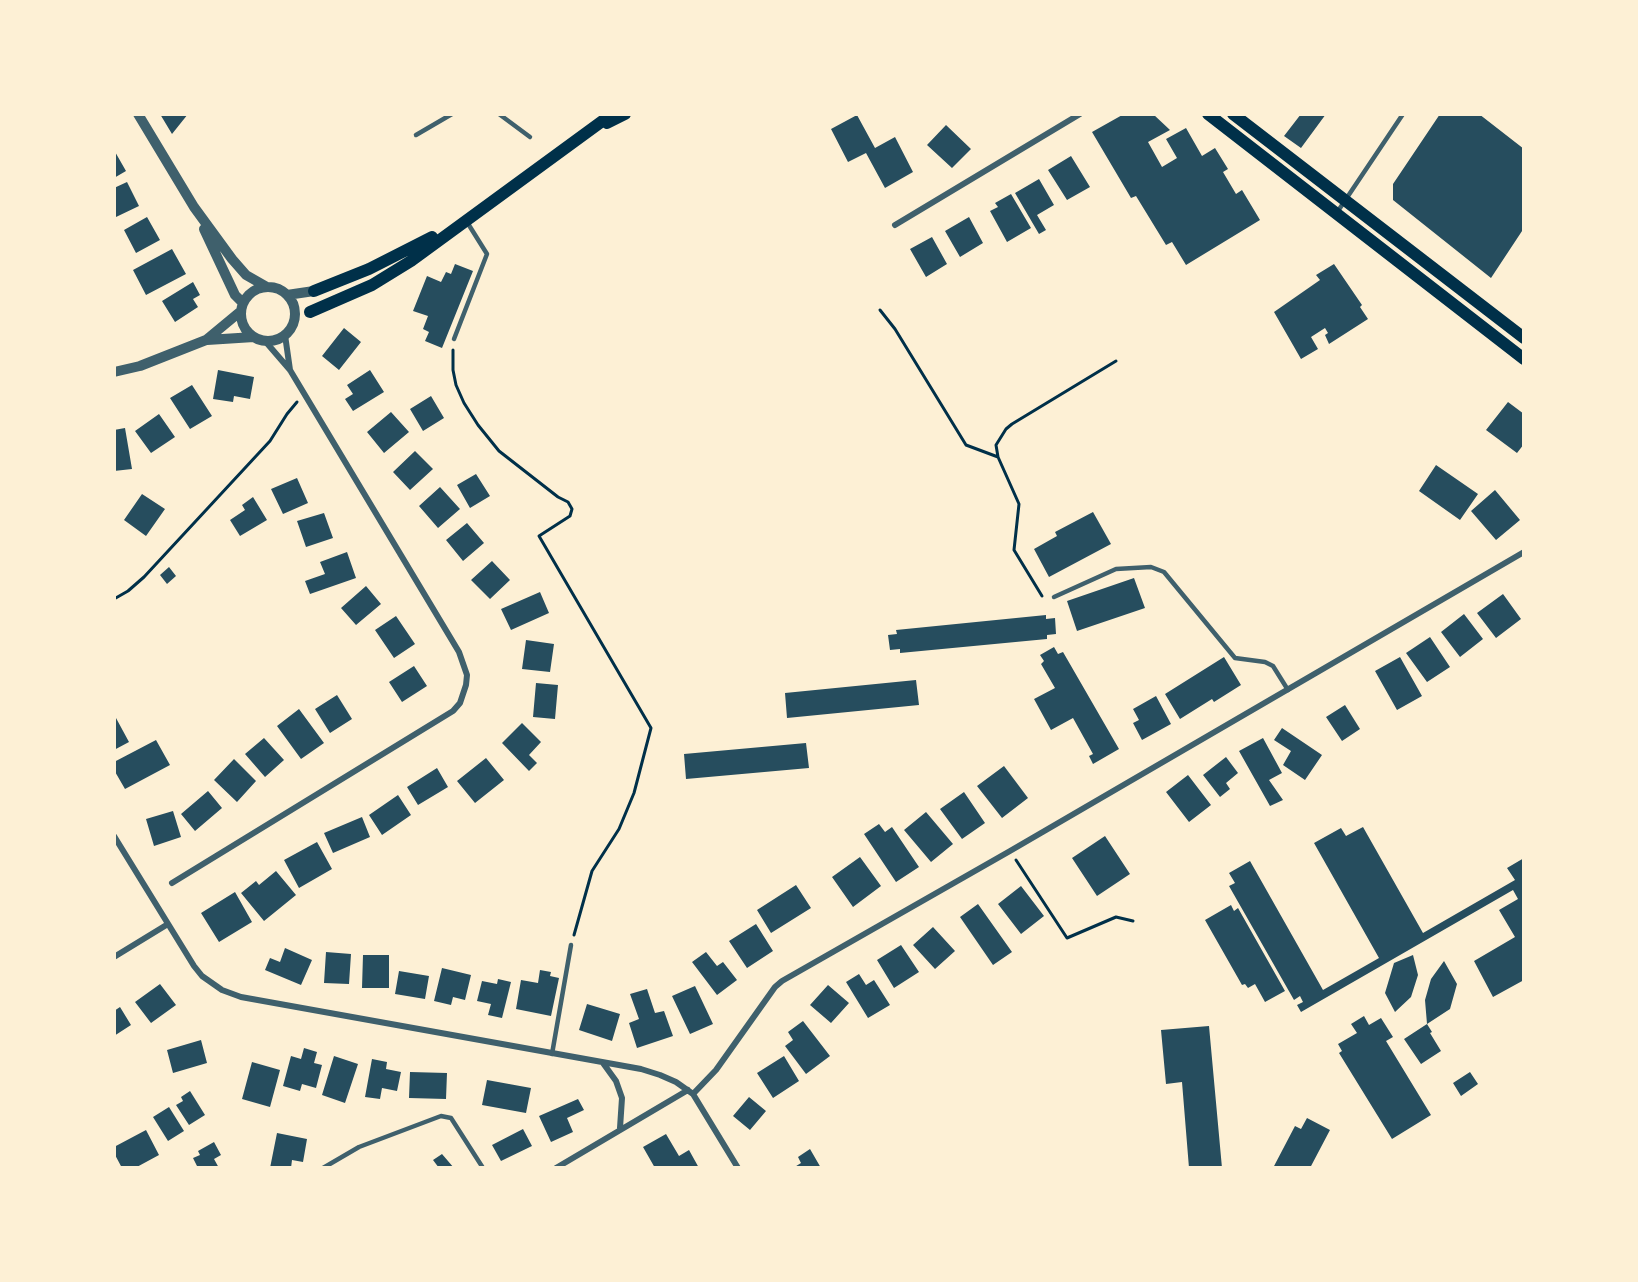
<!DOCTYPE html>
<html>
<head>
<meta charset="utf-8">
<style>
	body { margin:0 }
	#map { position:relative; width:1638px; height:1282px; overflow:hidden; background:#fdf0d5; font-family:"Sofia Sans Condensed",sans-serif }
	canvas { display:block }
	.frame { position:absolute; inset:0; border:116px solid #fdf0d5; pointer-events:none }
</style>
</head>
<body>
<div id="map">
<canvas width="1638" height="1282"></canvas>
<div class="frame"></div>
</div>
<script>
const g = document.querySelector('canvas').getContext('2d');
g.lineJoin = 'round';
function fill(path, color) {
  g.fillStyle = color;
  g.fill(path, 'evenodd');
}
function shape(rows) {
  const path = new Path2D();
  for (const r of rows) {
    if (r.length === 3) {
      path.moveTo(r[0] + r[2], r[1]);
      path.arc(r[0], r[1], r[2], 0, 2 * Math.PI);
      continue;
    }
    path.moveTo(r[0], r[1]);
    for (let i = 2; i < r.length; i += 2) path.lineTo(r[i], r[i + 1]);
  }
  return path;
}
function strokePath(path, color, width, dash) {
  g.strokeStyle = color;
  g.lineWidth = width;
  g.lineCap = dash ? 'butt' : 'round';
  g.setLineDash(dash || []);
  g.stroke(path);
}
fill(shape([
	[160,114,188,114,172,134],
	[1124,114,1153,114,1170,130,1148,142,1162,167,1177,158,1166,139,1186,128,1202,156,1215,148,1228,169,1223,172,1236,194,1242,190,1260,220,1186,265,1172,242,1166,245,1136,196,1131,198,1092,132],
	[1301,114,1326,114,1301,148,1284,136],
	[1440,114,1479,114,1524,149,1524,228,1491,278,1393,200,1393,184],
	[857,115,875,148,895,137,913,172,885,188,866,153,848,162,831,129],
	[946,125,971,149,952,168,927,145],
	[114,150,126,171,114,178],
	[1071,156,1090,187,1067,200,1048,170],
	[1039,179,1054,205,1037,215,1046,230,1039,234,1015,193],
	[127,182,139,206,116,217,114,213,114,188],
	[1011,194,1031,228,1007,242,990,211,998,207,995,203],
	[147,217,160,240,136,253,124,230],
	[969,217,983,243,960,257,945,231],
	[932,237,947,264,926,277,910,249],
	[172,249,186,274,146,295,133,270],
	[455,264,473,271,442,348,425,341,429,332,423,329,428,316,413,311,427,276,441,282,446,272,451,274],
	[1334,264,1362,305,1360,307,1368,319,1329,344,1325,335,1328,333,1325,328,1311,337,1318,349,1301,359,1274,312,1320,280,1316,275],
	[193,282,200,295,193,299,198,307,175,322,162,301],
	[344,328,361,342,339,370,322,356],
	[218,370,254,377,250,399,234,396,233,402,213,399],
	[370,370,384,392,353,411,345,399,353,394,347,385],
	[192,385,212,416,190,429,170,398],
	[431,396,444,418,423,431,410,409],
	[1508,402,1524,414,1524,444,1517,453,1486,430],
	[391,412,409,432,384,453,367,432],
	[159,414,175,437,151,453,135,431],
	[125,428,132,469,114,471,114,430],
	[415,451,433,469,410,490,393,472],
	[1436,465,1478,494,1460,520,1419,491],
	[476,474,490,496,470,508,457,485],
	[297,478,308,503,283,514,271,489],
	[440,487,460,509,438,528,419,506],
	[1495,490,1520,520,1496,540,1471,511],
	[142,494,165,509,146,536,124,520],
	[253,497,267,520,240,536,230,520,245,510,242,505],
	[1093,512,1111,544,1049,577,1034,549,1057,536,1055,532],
	[324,513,333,538,306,547,297,521],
	[467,523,484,543,463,561,446,540],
	[347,552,356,578,310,594,305,581,325,574,320,562],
	[492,561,510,580,490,599,471,580],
	[169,567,176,576,167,584,160,575],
	[1134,578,1145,608,1077,631,1067,601],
	[366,586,381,604,356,625,341,608],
	[540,592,549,613,511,630,501,609],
	[1503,594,1521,619,1496,638,1477,613],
	[1464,614,1483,639,1460,657,1441,632],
	[1046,615,1046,619,1055,618,1056,634,1047,635,1047,639,900,653,900,649,890,650,888,635,897,634,896,630],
	[396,616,415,644,394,658,375,630],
	[1430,637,1450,667,1427,682,1406,653],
	[526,640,554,644,550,672,522,669],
	[1054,647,1058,654,1063,652,1119,749,1093,764,1089,756,1093,754,1073,718,1051,730,1034,699,1055,688,1041,664,1044,661,1040,655],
	[1224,657,1241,685,1214,702,1212,699,1180,719,1165,694],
	[1400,657,1422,696,1397,710,1375,671],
	[414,666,427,686,402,702,389,682],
	[916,680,919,705,787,718,785,693],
	[536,683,558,685,555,719,533,717],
	[337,695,352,719,330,733,315,709],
	[1156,696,1171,724,1142,740,1133,723,1139,720,1133,709],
	[1345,705,1360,729,1342,741,1326,717],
	[299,709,324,743,301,759,277,726],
	[116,718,129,742,114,750,114,720],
	[522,723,541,742,529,755,537,763,529,771,502,743],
	[1282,728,1322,755,1305,780,1283,765,1291,751,1274,740],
	[264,738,284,760,265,777,245,754],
	[1263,738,1282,773,1269,780,1283,800,1270,806,1239,751],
	[156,740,170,765,125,789,114,770,114,762],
	[806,743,809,768,686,779,684,754],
	[1226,757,1238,773,1226,783,1230,789,1220,797,1203,775],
	[486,758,504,780,475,803,457,781],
	[234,759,256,781,237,802,214,780],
	[1004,766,1028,798,1002,818,977,786],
	[437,768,448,787,418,805,407,787],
	[1188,775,1211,805,1189,822,1166,792],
	[208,791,222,808,195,831,181,814],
	[964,792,985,823,962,839,940,809],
	[398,795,411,815,382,835,369,815],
	[173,811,181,837,154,846,146,819],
	[926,812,953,844,931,862,904,830],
	[362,817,370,837,333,853,324,833],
	[879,824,885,832,892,827,919,867,896,882,864,834],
	[1363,827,1423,933,1515,880,1507,868,1524,858,1524,980,1493,997,1474,961,1515,937,1499,910,1518,899,1513,890,1301,1012,1297,1005,1303,1002,1300,996,1294,1000,1229,886,1235,883,1229,873,1250,861,1323,990,1379,958,1314,843,1341,828,1346,836],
	[1105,836,1130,874,1097,896,1072,858],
	[317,842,332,869,299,888,284,860],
	[860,857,881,886,853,907,832,877],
	[276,871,296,895,264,921,241,893,256,881,259,885],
	[796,885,811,908,771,933,757,910],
	[1021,886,1044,916,1021,934,998,904],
	[235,892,252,922,219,942,201,913],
	[978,904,1012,952,993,965,960,917],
	[1231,905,1234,911,1238,908,1285,991,1265,1002,1255,984,1248,988,1245,984,1242,985,1205,920],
	[756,924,773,951,747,968,729,941],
	[933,927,955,951,935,969,913,945],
	[901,945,919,972,894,988,877,960],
	[285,948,312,960,301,985,265,970,270,958,280,962],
	[326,952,351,954,349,984,324,983],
	[706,952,717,966,723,962,737,980,717,995,692,962],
	[363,955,389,955,389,988,362,988],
	[1413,955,1418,975,1411,997,1395,1012,1385,993,1394,963],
	[1444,961,1457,984,1450,1009,1427,1024,1425,1000,1431,979],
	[442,968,471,975,465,1000,453,997,451,1005,434,1001],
	[540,970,551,972,550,976,559,978,551,1016,516,1009,521,980,538,983],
	[399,971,429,976,425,999,395,994],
	[859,974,866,985,874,980,890,1005,868,1018,846,982],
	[498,979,511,982,502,1018,488,1015,491,1004,477,1001,482,981,497,984],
	[160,984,176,1005,151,1023,135,1002],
	[828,985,849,1003,831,1023,810,1005],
	[695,986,713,1024,690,1034,672,996],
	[647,989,655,1013,664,1011,673,1036,637,1048,629,1023,639,1019,630,994],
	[587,1004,620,1014,612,1041,579,1030],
	[120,1007,131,1025,114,1036,114,1011],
	[1364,1016,1369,1025,1381,1018,1393,1037,1386,1041,1431,1115,1392,1139,1339,1053,1342,1051,1338,1044,1357,1033,1351,1024],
	[803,1021,830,1056,806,1074,785,1046,793,1040,788,1032],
	[1427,1024,1432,1032,1430,1033,1441,1051,1421,1064,1404,1039],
	[1209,1026,1222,1168,1189,1168,1182,1082,1166,1084,1161,1030],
	[201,1040,207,1063,173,1073,167,1050],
	[304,1048,317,1052,314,1063,322,1065,316,1088,302,1084,300,1091,283,1086,291,1056,301,1059],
	[334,1056,358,1064,345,1103,322,1095],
	[784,1056,799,1081,773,1098,757,1073],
	[372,1059,387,1062,386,1069,401,1072,397,1091,382,1088,380,1099,365,1097],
	[252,1062,280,1070,270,1107,242,1099],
	[410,1072,447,1073,446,1099,409,1098],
	[1470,1072,1478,1084,1461,1096,1453,1083],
	[487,1080,531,1088,526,1113,482,1105],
	[190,1091,205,1115,189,1125,176,1105,183,1101,181,1097],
	[749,1097,766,1111,750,1130,733,1116],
	[578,1099,584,1110,567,1118,573,1132,551,1142,539,1116],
	[169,1107,184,1131,168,1141,153,1117],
	[1307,1118,1330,1130,1310,1168,1273,1168,1295,1126,1301,1129],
	[523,1129,532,1146,501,1161,492,1145],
	[146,1130,159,1155,135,1168,122,1168,114,1153,114,1147],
	[277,1133,307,1139,303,1162,292,1160,291,1168,270,1168],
	[666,1134,679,1156,689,1150,699,1168,661,1168,660,1166,655,1168,643,1147],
	[214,1142,221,1155,214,1159,219,1168,198,1168,193,1158,200,1155,198,1151],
	[810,1149,821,1168,793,1168,801,1163,798,1157],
	[442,1154,454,1168,439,1168,433,1160]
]), '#264d5e');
strokePath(shape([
	[880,310,895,329,966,445,998,457],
	[453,350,453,370,456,385,464,403,478,425,499,451,558,497,568,502,572,509,570,516,539,536,651,728,634,793,619,829,592,871,574,935],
	[1042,596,1014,550,1019,504,998,457,996,445,1006,429,1012,424,1116,361],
	[114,599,128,591,144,577,270,441,287,414,297,402],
	[1016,860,1067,938,1116,917,1133,921]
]), '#003049', 3);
strokePath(shape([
	[499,114,530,137],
	[416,135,452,114],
	[1338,211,1403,114],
	[454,339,487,254,467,222],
	[1054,597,1116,569,1151,567,1164,572,1235,658,1265,662,1273,666,1288,690],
	[552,1054,571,945],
	[323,1168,359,1147,441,1116,451,1118,483,1168]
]), '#3f606c', 4.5);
strokePath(shape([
	[895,225,1080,114],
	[285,335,290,370],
	[114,836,194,966,202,976,222,990,241,997,641,1069,660,1075,676,1082,693,1094,738,1168],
	[172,883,453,711,460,703,466,685,467,675,459,652,290,370,265,341],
	[114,957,168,924],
	[603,1063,616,1081,622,1098,620,1128],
	[693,1094,716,1070,775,987,782,981,1010,851,1524,552],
	[556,1168,688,1090]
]), '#3f606c', 6);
strokePath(shape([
	[138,114,194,207,232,259,246,275,267,287],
	[204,229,235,295,243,303],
	[268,314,27],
	[287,295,314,291],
	[207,340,254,337],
	[114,372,140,366,206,340,241,311]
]), '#3f606c', 10);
strokePath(shape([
	[1208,114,1524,359],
	[1233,114,1524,338],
	[607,123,625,114],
	[314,291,369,269,432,237],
	[310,312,372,285,411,261,612,114]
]), '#003049', 12);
</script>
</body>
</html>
